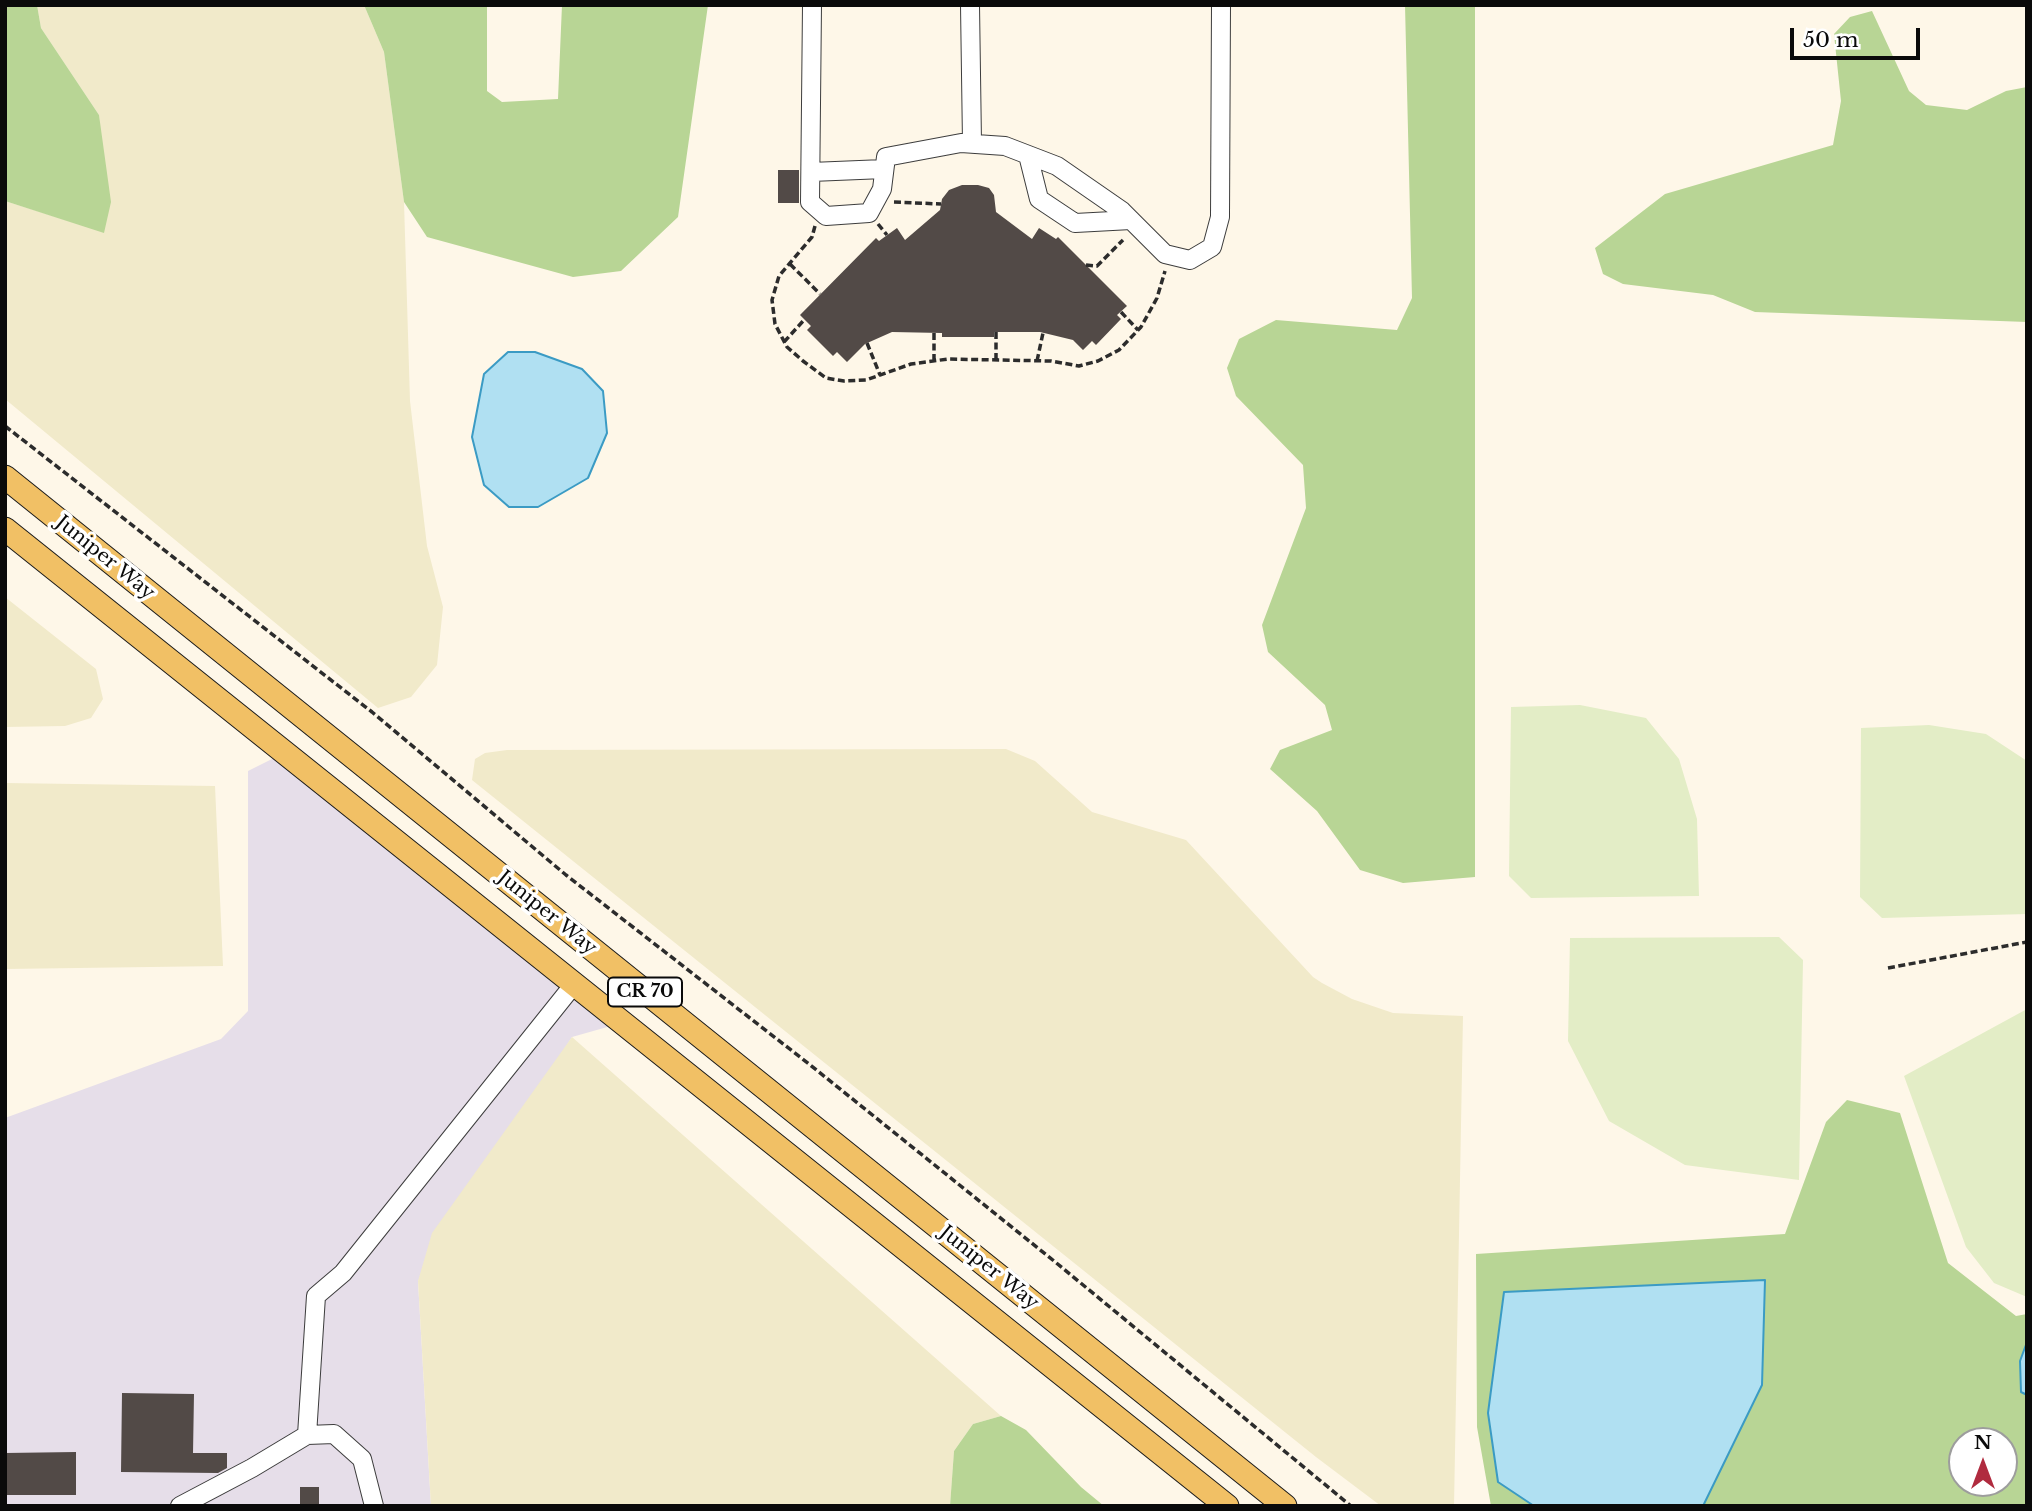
<!DOCTYPE html>
<html>
<head>
<meta charset="utf-8">
<style>
	body { margin:0 }
	#map { position:relative; width:2032px; height:1511px; overflow:hidden; background:#fef7e8; font-family:"Libre Baskerville",serif }
	canvas { display:block }
	.frame { position:absolute; inset:0; border:7px solid #0a0a0a; pointer-events:none }
	.north { position:absolute; left:1948px; top:1427px; width:70px; height:70px; box-sizing:border-box; background:#fff; border:2px solid #9d9d9d; border-radius:50%; rotate:0deg; font-size:19px; font-weight:700; line-height:28px; text-align:center; color:#0a0a0a }
	.north::after { content:''; display:block; margin:auto; width:24px; height:32px; background:#b02b3f; clip-path:polygon(50% 0,100% 100%,50% 72%,0 100%) }
	.scale { position:absolute; left:1790px; top:28px; width:130px; height:32px; box-sizing:border-box; border:4px solid #0a0a0a; border-top:0; padding-left:9px; font-size:21px; line-height:24px; white-space:nowrap; color:#0a0a0a; -webkit-text-stroke:5px #fff; paint-order:stroke }
</style>
</head>
<body>
<div id="map">
<canvas width="2032" height="1511"></canvas>
<div class="frame"></div>
<div class="north">N</div>
<div class="scale">50 m</div>
</div>
<script>
const g = document.querySelector('canvas').getContext('2d');
g.lineJoin = 'round';
function fill(path, color) {
  g.fillStyle = color;
  g.fill(path, 'evenodd');
}
function shape(rows) {
  const path = new Path2D();
  for (const r of rows) {
    path.moveTo(r[0], r[1]);
    for (let i = 2; i < r.length; i += 2) path.lineTo(r[i], r[i + 1]);
  }
  return path;
}
function strokePath(path, color, width, dash) {
  g.strokeStyle = color;
  g.lineWidth = width;
  g.lineCap = dash ? 'butt' : 'round';
  g.setLineDash(dash || []);
  g.stroke(path);
}
function drawText(font, color, halo, rows, align = 'center') {
  g.font = font + ' "Libre Baskerville",serif';
  g.lineWidth = 7;
  g.setLineDash([]);
  g.textBaseline = 'middle';
  g.strokeStyle = halo;
  g.fillStyle = color;
  for (const [text, x, y, turn = 0] of rows) {
    g.save();
    g.translate(x, y);
    g.rotate((+turn || 0) * Math.PI / 180);
    g.textAlign = isNaN(turn) ? turn : align;
    if (halo) g.strokeText(text, 0, 0);
    g.fillText(text, 0, 0);
    g.restore();
  }
}
fill(shape([
	[280,755,625,1022,572,1037,418,1281,431,1506,5,1506,5,1118,221,1039,248,1011,248,771]
]), '#e6dee9');
fill(shape([
	[37,5,364,5,384,52,404,202,410,401,427,546,443,607,437,665,411,697,378,708,5,399,5,201,104,232,99,115,41,28],
	[5,597,96,669,103,699,91,718,65,726,5,727],
	[1006,749,1035,761,1092,812,1186,840,1313,977,1322,983,1352,999,1393,1013,1463,1016,1454,1506,1381,1506,1316,1457,472,780,475,759,485,753,507,750],
	[5,783,215,786,223,966,5,969],
	[572,1037,1001,1416,973,1424,954,1451,950,1506,431,1506,418,1281,432,1233]
]), '#f1eaca');
fill(shape([
	[5,5,37,5,41,28,99,115,111,202,104,233,5,201],
	[364,5,487,5,487,91,502,102,558,99,562,5,708,5,678,217,621,271,573,277,427,237,404,202,384,52],
	[1405,5,1475,5,1475,877,1403,883,1360,870,1317,811,1270,769,1280,750,1332,730,1325,705,1268,652,1262,625,1306,508,1303,465,1236,396,1227,368,1239,339,1276,320,1397,330,1412,298],
	[1872,11,1909,91,1926,105,1967,110,2006,91,2027,87,2027,322,1755,312,1713,295,1623,284,1603,274,1595,248,1665,194,1833,145,1841,101,1834,34,1850,17],
	[1847,1100,1900,1113,1948,1263,2016,1316,2027,1314,2027,1342,2020,1361,2021,1392,2027,1395,2027,1506,1703,1506,1762,1385,1765,1280,1504,1292,1488,1413,1498,1482,1534,1506,1491,1506,1477,1427,1476,1254,1785,1234,1826,1122],
	[1962,1441,2004,1441,2004,1483,1962,1483],
	[1001,1416,1026,1430,1081,1487,1104,1506,950,1506,954,1451,973,1424]
]), '#b8d595');
fill(shape([
	[1580,705,1646,718,1679,759,1697,819,1699,896,1531,898,1509,876,1511,707],
	[1929,725,1986,734,2027,761,2027,914,1882,918,1860,897,1861,728],
	[1779,937,1803,960,1799,1180,1685,1165,1609,1121,1568,1041,1570,938],
	[2027,1009,2027,1297,1994,1283,1966,1247,1904,1076]
]), '#e3edc6');
const water = shape([
	[508,352,535,352,582,369,603,391,607,433,588,478,538,507,509,507,484,485,472,437,484,374,508,352],
	[1765,1280,1762,1385,1703,1506,1534,1506,1498,1482,1488,1413,1504,1292,1765,1280],
	[2027,1342,2027,1395,2021,1392,2020,1361,2027,1342]
]);
fill(water, '#b0e0f2');
strokePath(water, '#3b9bc4', 2);
fill(shape([
	[778,170,799,170,799,203,778,203],
	[962,185,978,185,989,188,994,195,996,212,1032,239,1039,228,1056,239,1058,237,1127,306,1117,315,1121,319,1096,345,1092,341,1083,350,1073,340,1040,332,994,332,994,337,942,337,942,333,892,332,865,344,847,362,837,352,833,356,807,330,811,326,800,315,876,238,879,241,897,228,905,240,940,210,942,199,949,190],
	[122,1393,194,1394,193,1453,227,1453,227,1468,218,1473,121,1472],
	[76,1452,76,1495,5,1495,5,1453],
	[300,1487,319,1487,319,1506,300,1506]
]), '#524a47');
const minor = shape([
	[812,5,810,202,826,216,869,213,882,189,886,157,961,143,1005,146,1057,166,1122,211,1165,254,1190,260,1212,247,1220,217,1221,5],
	[970,5,972,143],
	[1028,155,1039,199,1075,223,1131,220],
	[811,172,884,169],
	[180,1506,252,1468,307,1435],
	[374,1506,362,1459,334,1434,307,1435,316,1296,343,1273,575,983]
]);
const major = shape([
	[5,477,1285,1506],
	[5,529,1227,1506]
]);
strokePath(minor, '#3d3d3d', 20);
strokePath(major, '#1b1b1b', 25);
strokePath(shape([
	[894,202,941,204],
	[878,224,887,235],
	[815,226,812,237,779,276,772,300,775,324,787,347,803,361,826,378,844,381,866,380,911,364,948,359,1051,361,1079,366,1098,361,1119,350,1141,327,1157,298,1165,271],
	[790,264,820,294],
	[1086,265,1097,266,1123,240],
	[1121,312,1138,330],
	[996,332,996,360],
	[784,342,804,320],
	[867,343,880,375],
	[934,361,934,333],
	[1037,361,1043,333],
	[5,426,372,712,566,875,809,1064,1054,1261,1351,1506],
	[1888,968,2027,942]
]), '#2c2c2c', 3.5, [7, 3.5]);
strokePath(minor, '#fff', 18);
strokePath(major, '#f1c065', 23);
for (const [x, y, w] of [
	[645,992,74]
]) {
  const box = new Path2D();
  box.roundRect(x - w / 2, y - 14.5, w, 29, 5);
  g.fillStyle = '#fff';
  g.fill(box);
  strokePath(box, '#0a0a0a', 2);
}
drawText('bold 18px', '#0a0a0a', null, [
	["CR 70",645,992]
]);
drawText('19px', '#0a0a0a', '#fff', [
	["Juniper Way",105,558,39],
	["Juniper Way",547,913,39],
	["Juniper Way",989,1268,39]
]);
</script>
</body>
</html>
